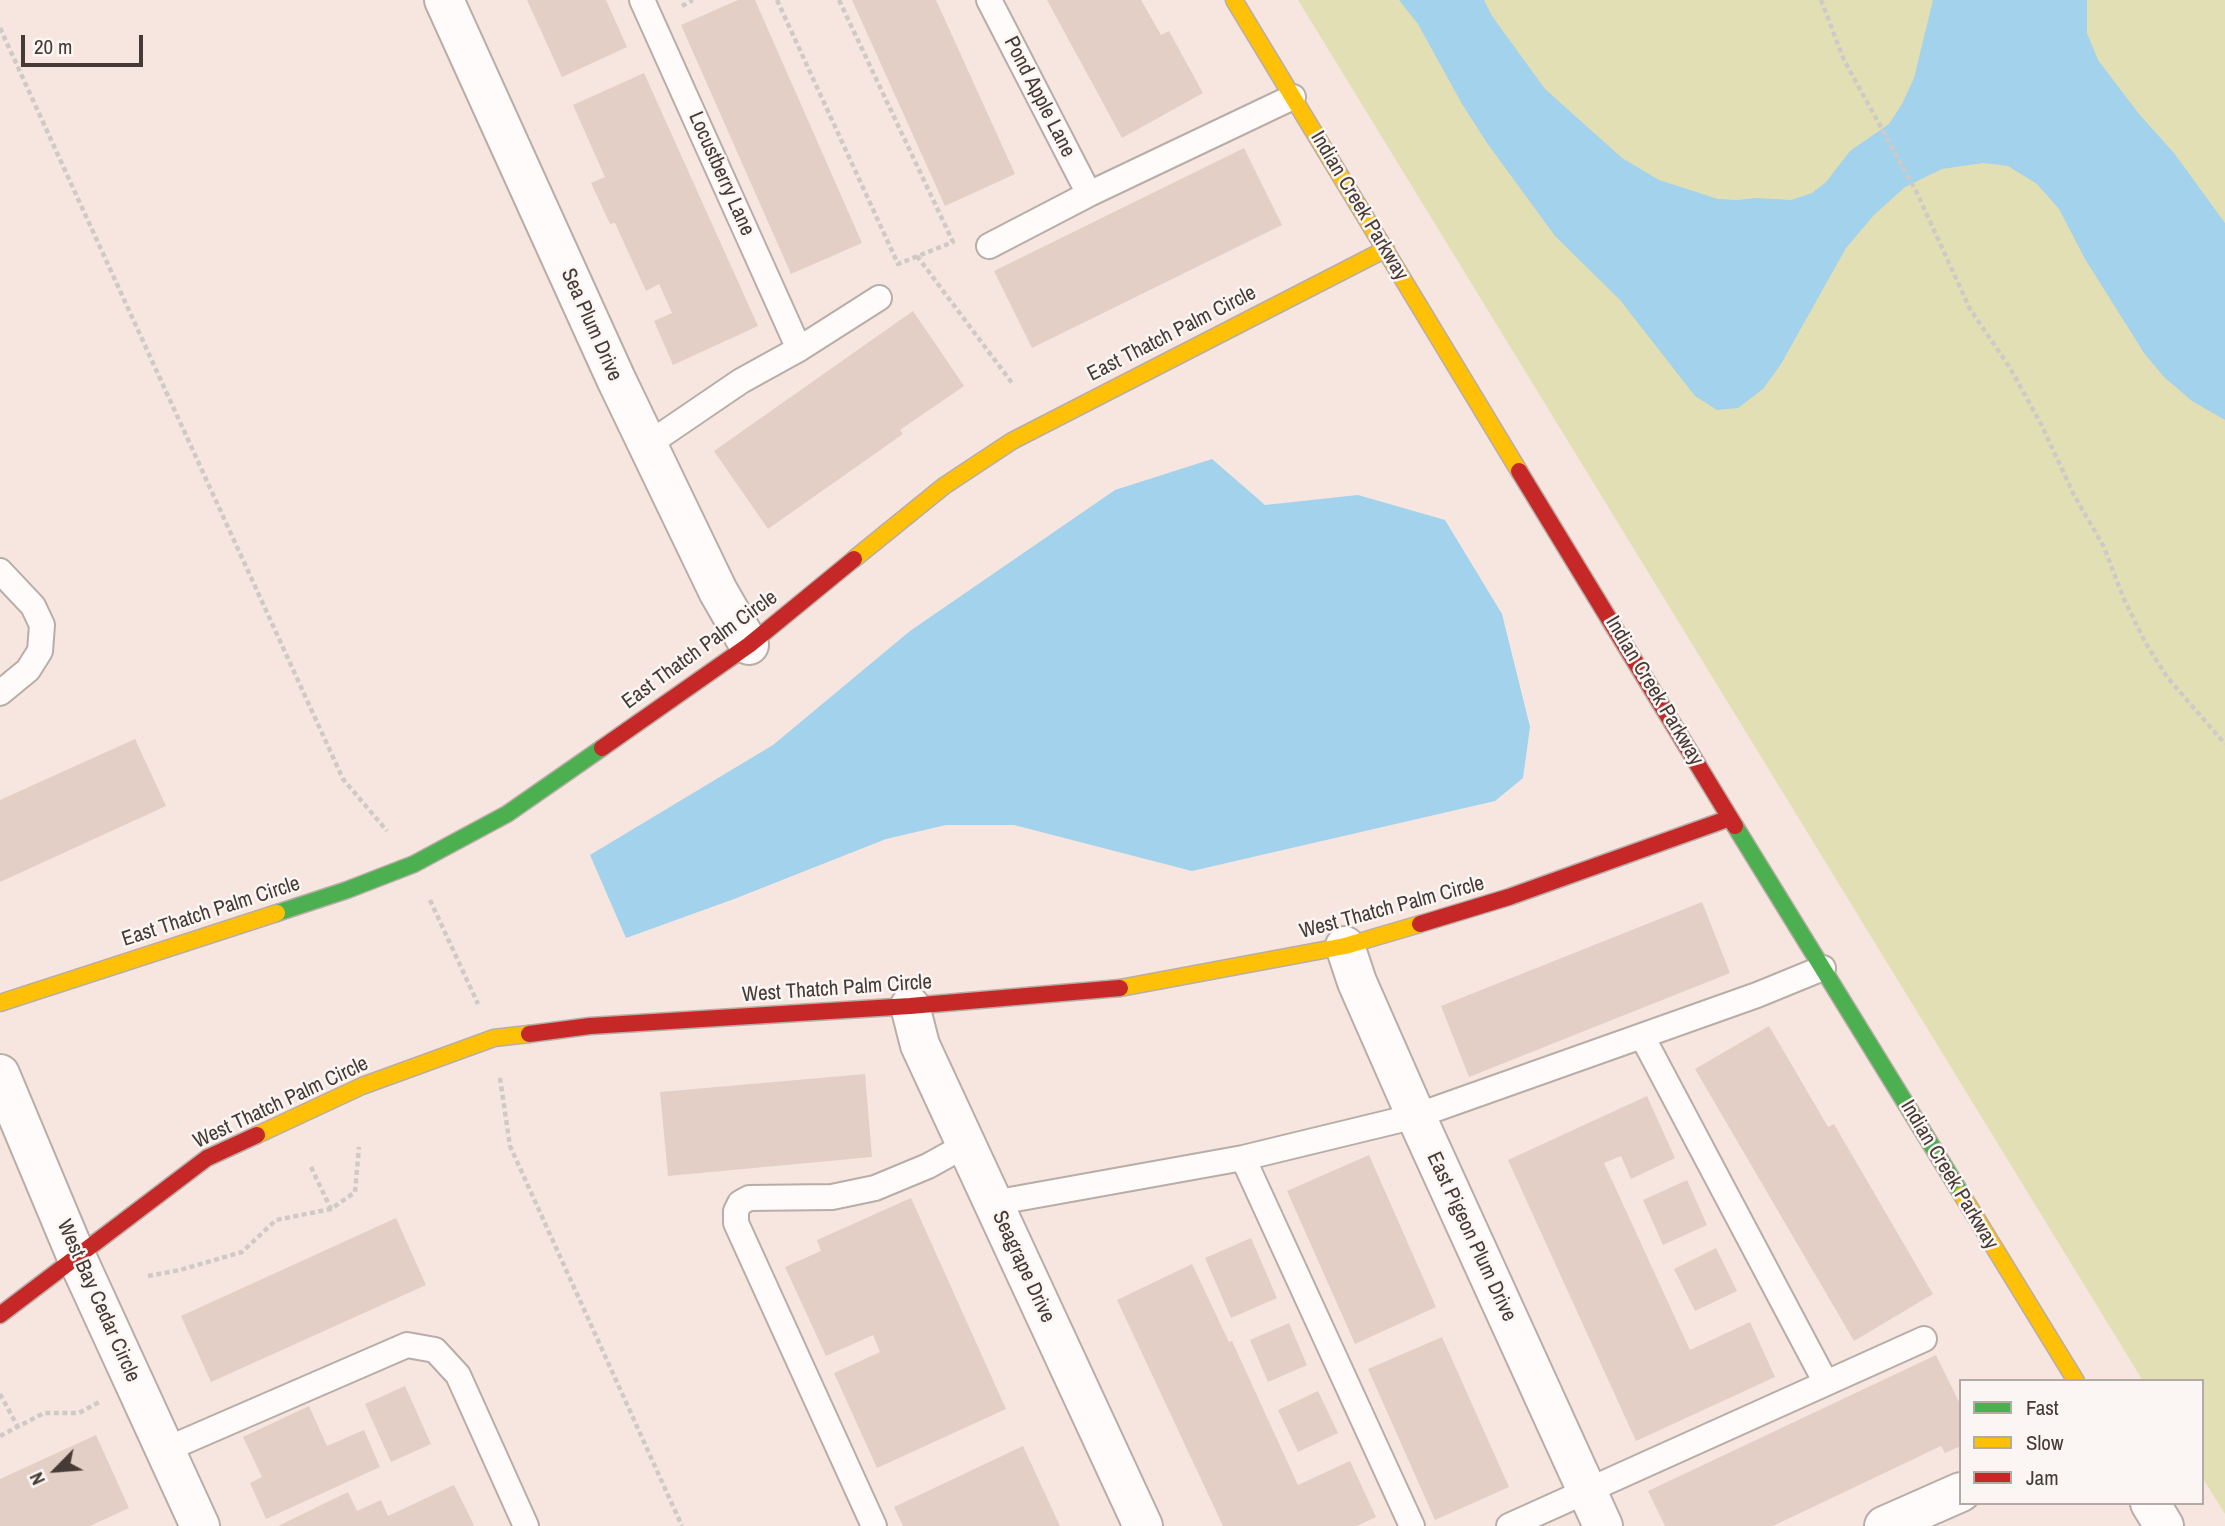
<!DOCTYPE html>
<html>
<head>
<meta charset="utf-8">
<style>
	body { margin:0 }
	#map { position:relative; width:2225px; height:1526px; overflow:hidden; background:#f6e6df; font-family:"Archivo Narrow",sans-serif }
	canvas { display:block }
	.legend { position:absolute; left:1959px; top:1379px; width:245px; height:126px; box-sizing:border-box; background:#fbf5f3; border:2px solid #b2aaa7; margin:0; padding:9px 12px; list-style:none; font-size:21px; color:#453a35 }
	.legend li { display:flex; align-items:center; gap:14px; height:35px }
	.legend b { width:35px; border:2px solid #b2aaa7 }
	.north { position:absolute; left:21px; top:1435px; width:70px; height:70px; -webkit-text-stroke:5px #fbf5f3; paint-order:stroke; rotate:245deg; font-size:19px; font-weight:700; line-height:28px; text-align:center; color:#453a35 }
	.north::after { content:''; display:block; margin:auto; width:24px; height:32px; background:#453a35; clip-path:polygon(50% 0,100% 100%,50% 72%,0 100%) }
	.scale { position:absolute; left:21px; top:35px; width:122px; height:32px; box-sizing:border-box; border:4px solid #453a35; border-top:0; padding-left:9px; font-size:21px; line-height:24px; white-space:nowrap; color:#453a35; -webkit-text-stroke:5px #fbf5f3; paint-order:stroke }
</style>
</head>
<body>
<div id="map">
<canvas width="2225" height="1526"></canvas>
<ul class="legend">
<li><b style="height:9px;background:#4caf50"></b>Fast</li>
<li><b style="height:9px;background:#ffc107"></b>Slow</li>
<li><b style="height:9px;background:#c62828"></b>Jam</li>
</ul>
<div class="north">N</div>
<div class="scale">20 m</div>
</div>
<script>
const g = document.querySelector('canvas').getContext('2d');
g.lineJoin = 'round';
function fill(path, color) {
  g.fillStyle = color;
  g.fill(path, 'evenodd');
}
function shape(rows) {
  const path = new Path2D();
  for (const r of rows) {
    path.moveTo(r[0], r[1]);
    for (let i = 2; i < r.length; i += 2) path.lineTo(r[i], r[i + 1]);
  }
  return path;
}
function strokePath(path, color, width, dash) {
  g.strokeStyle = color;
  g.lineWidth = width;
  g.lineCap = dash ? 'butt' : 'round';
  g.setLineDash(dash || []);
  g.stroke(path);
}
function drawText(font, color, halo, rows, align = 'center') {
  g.font = font + ' "Archivo Narrow",sans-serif';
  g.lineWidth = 5;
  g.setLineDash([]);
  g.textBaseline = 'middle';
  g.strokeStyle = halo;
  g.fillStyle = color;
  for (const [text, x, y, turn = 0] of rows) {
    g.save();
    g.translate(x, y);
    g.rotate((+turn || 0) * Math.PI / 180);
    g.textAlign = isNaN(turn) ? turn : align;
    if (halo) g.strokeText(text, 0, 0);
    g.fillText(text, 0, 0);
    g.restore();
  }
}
fill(shape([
	[1298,0,2225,0,2225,1514,2202,1477,2202,1381,2143,1381]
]), '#e3dfb5');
fill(shape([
	[1399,0,1484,0,1492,16,1545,89,1622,158,1659,180,1718,199,1737,200,1756,198,1791,200,1812,193,1826,182,1850,151,1889,124,1902,104,1914,78,1933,0,2087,0,2087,33,2098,60,2139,114,2174,153,2225,223,2225,420,2192,401,2164,377,2144,353,2085,259,2059,209,2037,184,2008,166,1983,163,1942,169,1905,187,1874,215,1846,248,1781,364,1763,389,1738,408,1717,410,1695,396,1620,300,1555,236,1487,143,1462,104,1418,24],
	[1212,459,1265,505,1358,495,1445,520,1502,614,1530,727,1523,778,1495,801,1192,871,1014,825,946,825,886,839,734,899,626,938,590,855,773,745,910,631,1115,490]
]), '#a2d2ec');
fill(shape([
	[527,0,606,0,627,47,562,77],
	[738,0,755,0,862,243,791,274,681,25],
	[852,0,936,0,1015,174,945,206],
	[1047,0,1141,0,1161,35,1169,31,1203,93,1122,138],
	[644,73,758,326,673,365,654,321,672,313,659,284,646,291,615,223,610,224,591,183,605,177,573,105],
	[1244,148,1282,225,1032,348,994,271],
	[913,311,964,386,900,430,903,434,768,529,714,451],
	[135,739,166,806,0,882,0,800],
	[1702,902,1730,973,1469,1077,1441,1006],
	[1769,1026,1828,1127,1834,1124,1933,1294,1854,1341,1695,1069],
	[865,1074,872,1157,668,1176,660,1092],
	[1647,1096,1675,1158,1631,1179,1621,1156,1604,1163,1690,1350,1750,1322,1775,1377,1636,1441,1508,1160],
	[1369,1155,1436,1307,1355,1344,1287,1191],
	[1687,1180,1707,1225,1663,1245,1643,1200],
	[911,1198,1006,1409,877,1468,834,1373,880,1352,873,1335,826,1356,785,1267,821,1251,817,1240],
	[396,1218,426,1285,211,1382,181,1316],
	[1251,1238,1277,1298,1231,1318,1205,1258],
	[1716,1248,1737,1291,1695,1311,1674,1269],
	[1192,1264,1229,1342,1232,1341,1298,1485,1350,1461,1376,1517,1357,1526,1223,1526,1117,1300],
	[1289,1323,1307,1365,1268,1382,1250,1340],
	[1442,1337,1509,1487,1435,1520,1368,1369],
	[1936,1355,1961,1406,1961,1446,1945,1453,1941,1446,1773,1526,1665,1526,1648,1491],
	[405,1386,431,1444,391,1462,365,1404],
	[1318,1391,1338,1433,1298,1452,1278,1410],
	[309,1406,327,1446,364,1430,380,1467,266,1519,250,1483,262,1477,243,1437],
	[96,1435,129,1508,90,1526,0,1526,0,1479],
	[1023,1446,1060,1526,903,1526,894,1507],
	[454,1485,474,1525,472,1526,278,1526,348,1492,357,1511,381,1500,388,1516]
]), '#e4cfc6');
const lane = shape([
	[642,0,799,349],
	[989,0,1089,194],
	[989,246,1089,194,1293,97],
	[647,445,741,381,799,349,879,298],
	[0,571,33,606,42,625,40,651,28,670,0,693],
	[1642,1036,1826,1383],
	[1243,1158,1412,1526],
	[993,1203,1243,1158,1416,1116,1757,995,1823,968],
	[165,1450,407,1345,435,1350,458,1375,526,1526],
	[874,1526,736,1223,736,1211,740,1203,749,1198,832,1197,875,1188,928,1166,966,1145],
	[1509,1526,1924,1339]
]);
const street = shape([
	[444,0,616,379,718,591,749,645],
	[1345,946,1357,982,1416,1116,1603,1526],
	[910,1006,920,1045,1143,1526],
	[0,1074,77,1258,200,1526],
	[2150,1503,2164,1526],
	[1884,1526,1961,1492]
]);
const fast = shape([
	[1735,826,1962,1195],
	[277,913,347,890,414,864,507,814,602,748]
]);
const slow = shape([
	[1234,0,1519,471],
	[854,559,944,486,1012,441,1386,249],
	[1120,988,1345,946,1420,924],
	[0,1003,277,913],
	[257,1135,362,1086,494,1038,529,1034],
	[1962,1195,2076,1381]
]);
const jam = shape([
	[1519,471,1735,826],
	[602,748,749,645,854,559],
	[1420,924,1509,897,1730,818],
	[529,1034,590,1026,910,1006,1120,988],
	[0,1315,207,1158,257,1135]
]);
strokePath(lane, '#b8ada7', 28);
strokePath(street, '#b8ada7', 42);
strokePath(fast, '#b8ada7', 19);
strokePath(slow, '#b8ada7', 19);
strokePath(jam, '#b8ada7', 19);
strokePath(shape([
	[777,0,898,264,953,242,839,0],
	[1821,0,1844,60,1917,193,1970,309,2010,368,2041,424,2074,495,2104,547,2123,597,2145,642,2167,677,2225,744],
	[682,6,693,0],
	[0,28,343,779,387,831],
	[917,256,1012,383],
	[430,900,478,1004],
	[500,1078,510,1146,682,1526],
	[311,1167,331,1209],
	[148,1276,180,1270,242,1252,276,1220,331,1209,355,1192,359,1147],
	[0,1394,18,1427],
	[0,1436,44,1413,79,1413,101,1401]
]), '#d0cac7', 4.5, [5, 3.5]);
strokePath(lane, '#fefbfa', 24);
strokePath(street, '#fefbfa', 38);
strokePath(fast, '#4caf50', 16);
strokePath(slow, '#ffc107', 16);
strokePath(jam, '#c62828', 16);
drawText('21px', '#453a35', '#fbf5f3', [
	["Pond Apple Lane",1039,97,63],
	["Locustberry Lane",721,174,66],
	["Indian Creek Parkway",1359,206,59],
	["Sea Plum Drive",591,325,66],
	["East Thatch Palm Circle",1172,334,-27],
	["East Thatch Palm Circle",700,650,-36],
	["Indian Creek Parkway",1654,691,59],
	["West Thatch Palm Circle",1392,908,-15],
	["East Thatch Palm Circle",211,912,-18],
	["West Thatch Palm Circle",837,989,-4],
	["West Thatch Palm Circle",281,1103,-25],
	["Indian Creek Parkway",1949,1175,59],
	["East Pigeon Plum Drive",1471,1237,65],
	["Seagrape Drive",1023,1267,65],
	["West Bay Cedar Circle",98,1301,66]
]);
</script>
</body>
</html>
